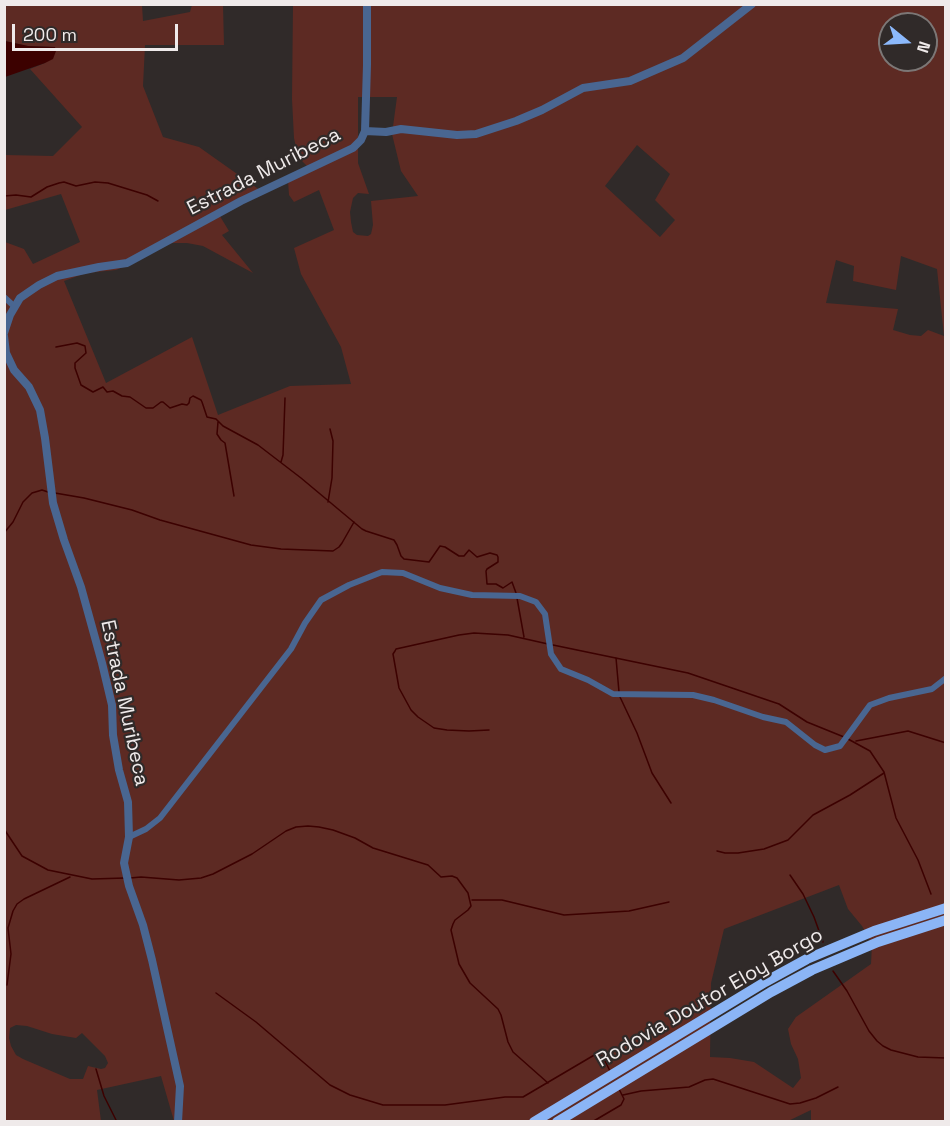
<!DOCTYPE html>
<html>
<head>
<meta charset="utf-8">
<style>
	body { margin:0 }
	#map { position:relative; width:950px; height:1126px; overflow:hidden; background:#302a29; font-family:"Space Grotesk",sans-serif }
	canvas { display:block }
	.frame { position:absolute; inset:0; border:6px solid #efeaea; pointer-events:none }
	.north { position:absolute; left:878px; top:12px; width:60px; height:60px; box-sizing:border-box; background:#302a29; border:2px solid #7c7776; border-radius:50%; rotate:108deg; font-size:16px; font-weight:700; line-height:24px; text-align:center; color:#efeaea }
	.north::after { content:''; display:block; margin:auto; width:21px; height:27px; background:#8cb9fc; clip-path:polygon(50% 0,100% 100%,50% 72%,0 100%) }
	.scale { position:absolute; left:12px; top:24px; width:166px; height:27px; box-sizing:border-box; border:3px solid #efeaea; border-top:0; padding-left:8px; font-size:18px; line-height:21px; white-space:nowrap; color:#efeaea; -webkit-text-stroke:4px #302a29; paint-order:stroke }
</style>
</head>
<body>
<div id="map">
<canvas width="950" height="1126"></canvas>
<div class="frame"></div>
<div class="north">N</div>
<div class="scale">200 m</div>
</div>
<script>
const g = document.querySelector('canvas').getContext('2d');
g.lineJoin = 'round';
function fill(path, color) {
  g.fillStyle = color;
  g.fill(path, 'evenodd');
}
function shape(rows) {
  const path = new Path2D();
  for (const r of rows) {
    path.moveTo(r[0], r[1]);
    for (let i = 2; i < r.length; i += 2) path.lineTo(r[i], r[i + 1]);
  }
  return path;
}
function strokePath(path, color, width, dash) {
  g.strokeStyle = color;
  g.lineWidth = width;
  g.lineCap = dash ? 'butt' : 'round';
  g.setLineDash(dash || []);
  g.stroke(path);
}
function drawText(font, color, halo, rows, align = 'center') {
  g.font = font + ' "Space Grotesk",sans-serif';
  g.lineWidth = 4.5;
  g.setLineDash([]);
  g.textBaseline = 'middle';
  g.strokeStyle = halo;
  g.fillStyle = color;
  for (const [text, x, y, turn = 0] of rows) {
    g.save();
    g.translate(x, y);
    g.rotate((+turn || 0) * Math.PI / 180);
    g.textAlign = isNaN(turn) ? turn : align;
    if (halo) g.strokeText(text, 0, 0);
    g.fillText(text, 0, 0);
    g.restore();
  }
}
fill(shape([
	[5,5,142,5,143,21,190,12,192,5,223,5,224,45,145,45,143,86,163,137,199,147,264,193,218,213,229,231,222,235,253,273,203,246,187,243,172,243,160,247,135,262,116,270,86,273,64,281,106,383,192,337,218,415,290,386,351,384,341,347,301,274,294,248,334,230,319,190,294,202,289,195,288,181,311,170,298,157,294,138,292,99,293,5,945,5,945,1121,811,1121,811,1110,786,1122,174,1121,161,1076,97,1090,101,1121,6,1122,5,1120,5,242,24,249,33,264,80,242,61,194,5,210,5,155,53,156,82,127,30,69,45,63,55,47,28,46,5,41],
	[890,24,926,24,926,60,890,60],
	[358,97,397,97,392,134,401,171,418,196,371,201,373,225,371,234,368,236,357,235,353,232,351,222,350,212,353,198,358,193,369,194,358,163],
	[637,145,670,174,655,200,675,220,660,237,605,186],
	[901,256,937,269,944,336,928,330,921,336,910,335,893,330,898,309,826,303,836,260,854,266,853,281,896,290],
	[839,885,848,909,862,926,872,944,871,964,796,1017,788,1029,791,1044,798,1059,801,1078,793,1088,754,1062,730,1058,710,1057,711,983,724,929],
	[16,1025,27,1026,52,1034,76,1038,82,1033,105,1056,108,1063,105,1068,101,1069,88,1066,83,1079,70,1079,23,1059,16,1055,11,1046,9,1038,10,1028]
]), '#5d2a23');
fill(shape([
	[5,41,28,46,55,47,56,51,53,59,45,63,5,77]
]), '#3c0100');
strokePath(shape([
	[4,196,16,195,31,197,47,187,59,183,64,182,76,186,95,182,108,183,147,195,158,201],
	[56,347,77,343,85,346,86,353,75,363,75,368,81,385,93,392,103,387,107,392,113,391,122,396,130,397,146,408,153,408,161,402,163,402,170,408,182,404,187,405,189,403,190,398,193,396,201,400,202,402,207,417,216,419,223,426,258,445,301,478,362,529,366,531,394,540,397,545,401,556,404,559,429,562,440,546,445,547,459,556,464,556,469,550,477,557,490,553,497,555,498,557,498,562,487,569,486,571,487,584,496,584,503,588,512,582,516,593],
	[218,422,217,434,221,440,225,443,234,496],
	[281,462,283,455,285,398],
	[55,493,84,498,132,510,160,520,251,545,281,549,333,551,339,547,342,543,354,522],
	[328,502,332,478,333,441,330,429],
	[4,533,13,522,23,502,32,493,42,490,48,492],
	[517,598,524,637],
	[553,645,688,673,779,704,807,722,844,737],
	[616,658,619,692],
	[620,697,637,733,652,773,671,803],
	[489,730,469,731,447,730,434,728,418,717,411,710,399,688,393,654,395,651,396,649,459,635,474,633,508,635,548,644],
	[848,739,870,751,884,772,896,818,918,860,931,894],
	[856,741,908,731,946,743],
	[4,829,22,856,48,870,92,879,125,878],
	[717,851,725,853,738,853,764,849,788,840,813,815,850,795,884,773],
	[790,875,803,894,814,917,823,942],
	[130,878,141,877,179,880,201,878,213,874,252,854,286,831,296,827,308,826,319,827,333,830,355,838,373,848,428,865,441,877,452,876,457,878,468,893,471,906,468,910,455,920,453,924,451,930,459,964,470,983,498,1009,501,1015,508,1042,513,1052,548,1083],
	[472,900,502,900,564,915,629,911,669,902],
	[833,971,847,991,869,1031,877,1041,883,1046,891,1050,918,1057,946,1058],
	[7,985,11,954,8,928,13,911,17,904,24,899,70,877],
	[216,993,256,1022,330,1085,350,1095,383,1105,445,1105,505,1097,523,1097,596,1054,603,1057,610,1071],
	[96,1069,104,1096,117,1122],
	[623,1095,641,1091,689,1087,705,1080,713,1079,790,1104,800,1103,816,1098,838,1087],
	[592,1122,621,1105,624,1099,619,1089]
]), '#3c0100', 1.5);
strokePath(shape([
	[4,297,15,307],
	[129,837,146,829,160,818,291,649,305,623,321,600,349,585,382,572,403,573,440,588,472,595,520,596,536,602,545,614,551,654,561,669,588,680,613,694,693,695,714,700,763,717,786,722,815,745,825,750,840,746,870,705,889,698,932,689,946,678]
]), '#496691', 6);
strokePath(shape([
	[365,131,386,132,401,129,457,135,476,134,516,121,542,110,583,88,630,81,683,58,752,4],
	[4,333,10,315,20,298,39,285,57,276,99,267,127,263,241,201,353,148,361,140,365,131,367,65,367,4],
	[4,336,6,353,14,370,29,387,40,410,45,438,53,503,64,540,81,587,102,663,112,705,113,735,119,770,128,802,129,837,124,863,129,886,143,925,152,960,180,1086,178,1122]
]), '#496691', 8);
strokePath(shape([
	[534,1122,765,982,807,959,874,931,946,908],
	[557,1122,771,992,812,970,878,942,946,920]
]), '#8bb5f6', 10);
drawText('20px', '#efeaea', '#302a29', [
	["Estrada Muribeca",264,172,-27],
	["Estrada Muribeca",124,703,78],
	["Rodovia Doutor Eloy Borgo",710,998,-30]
]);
</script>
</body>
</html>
